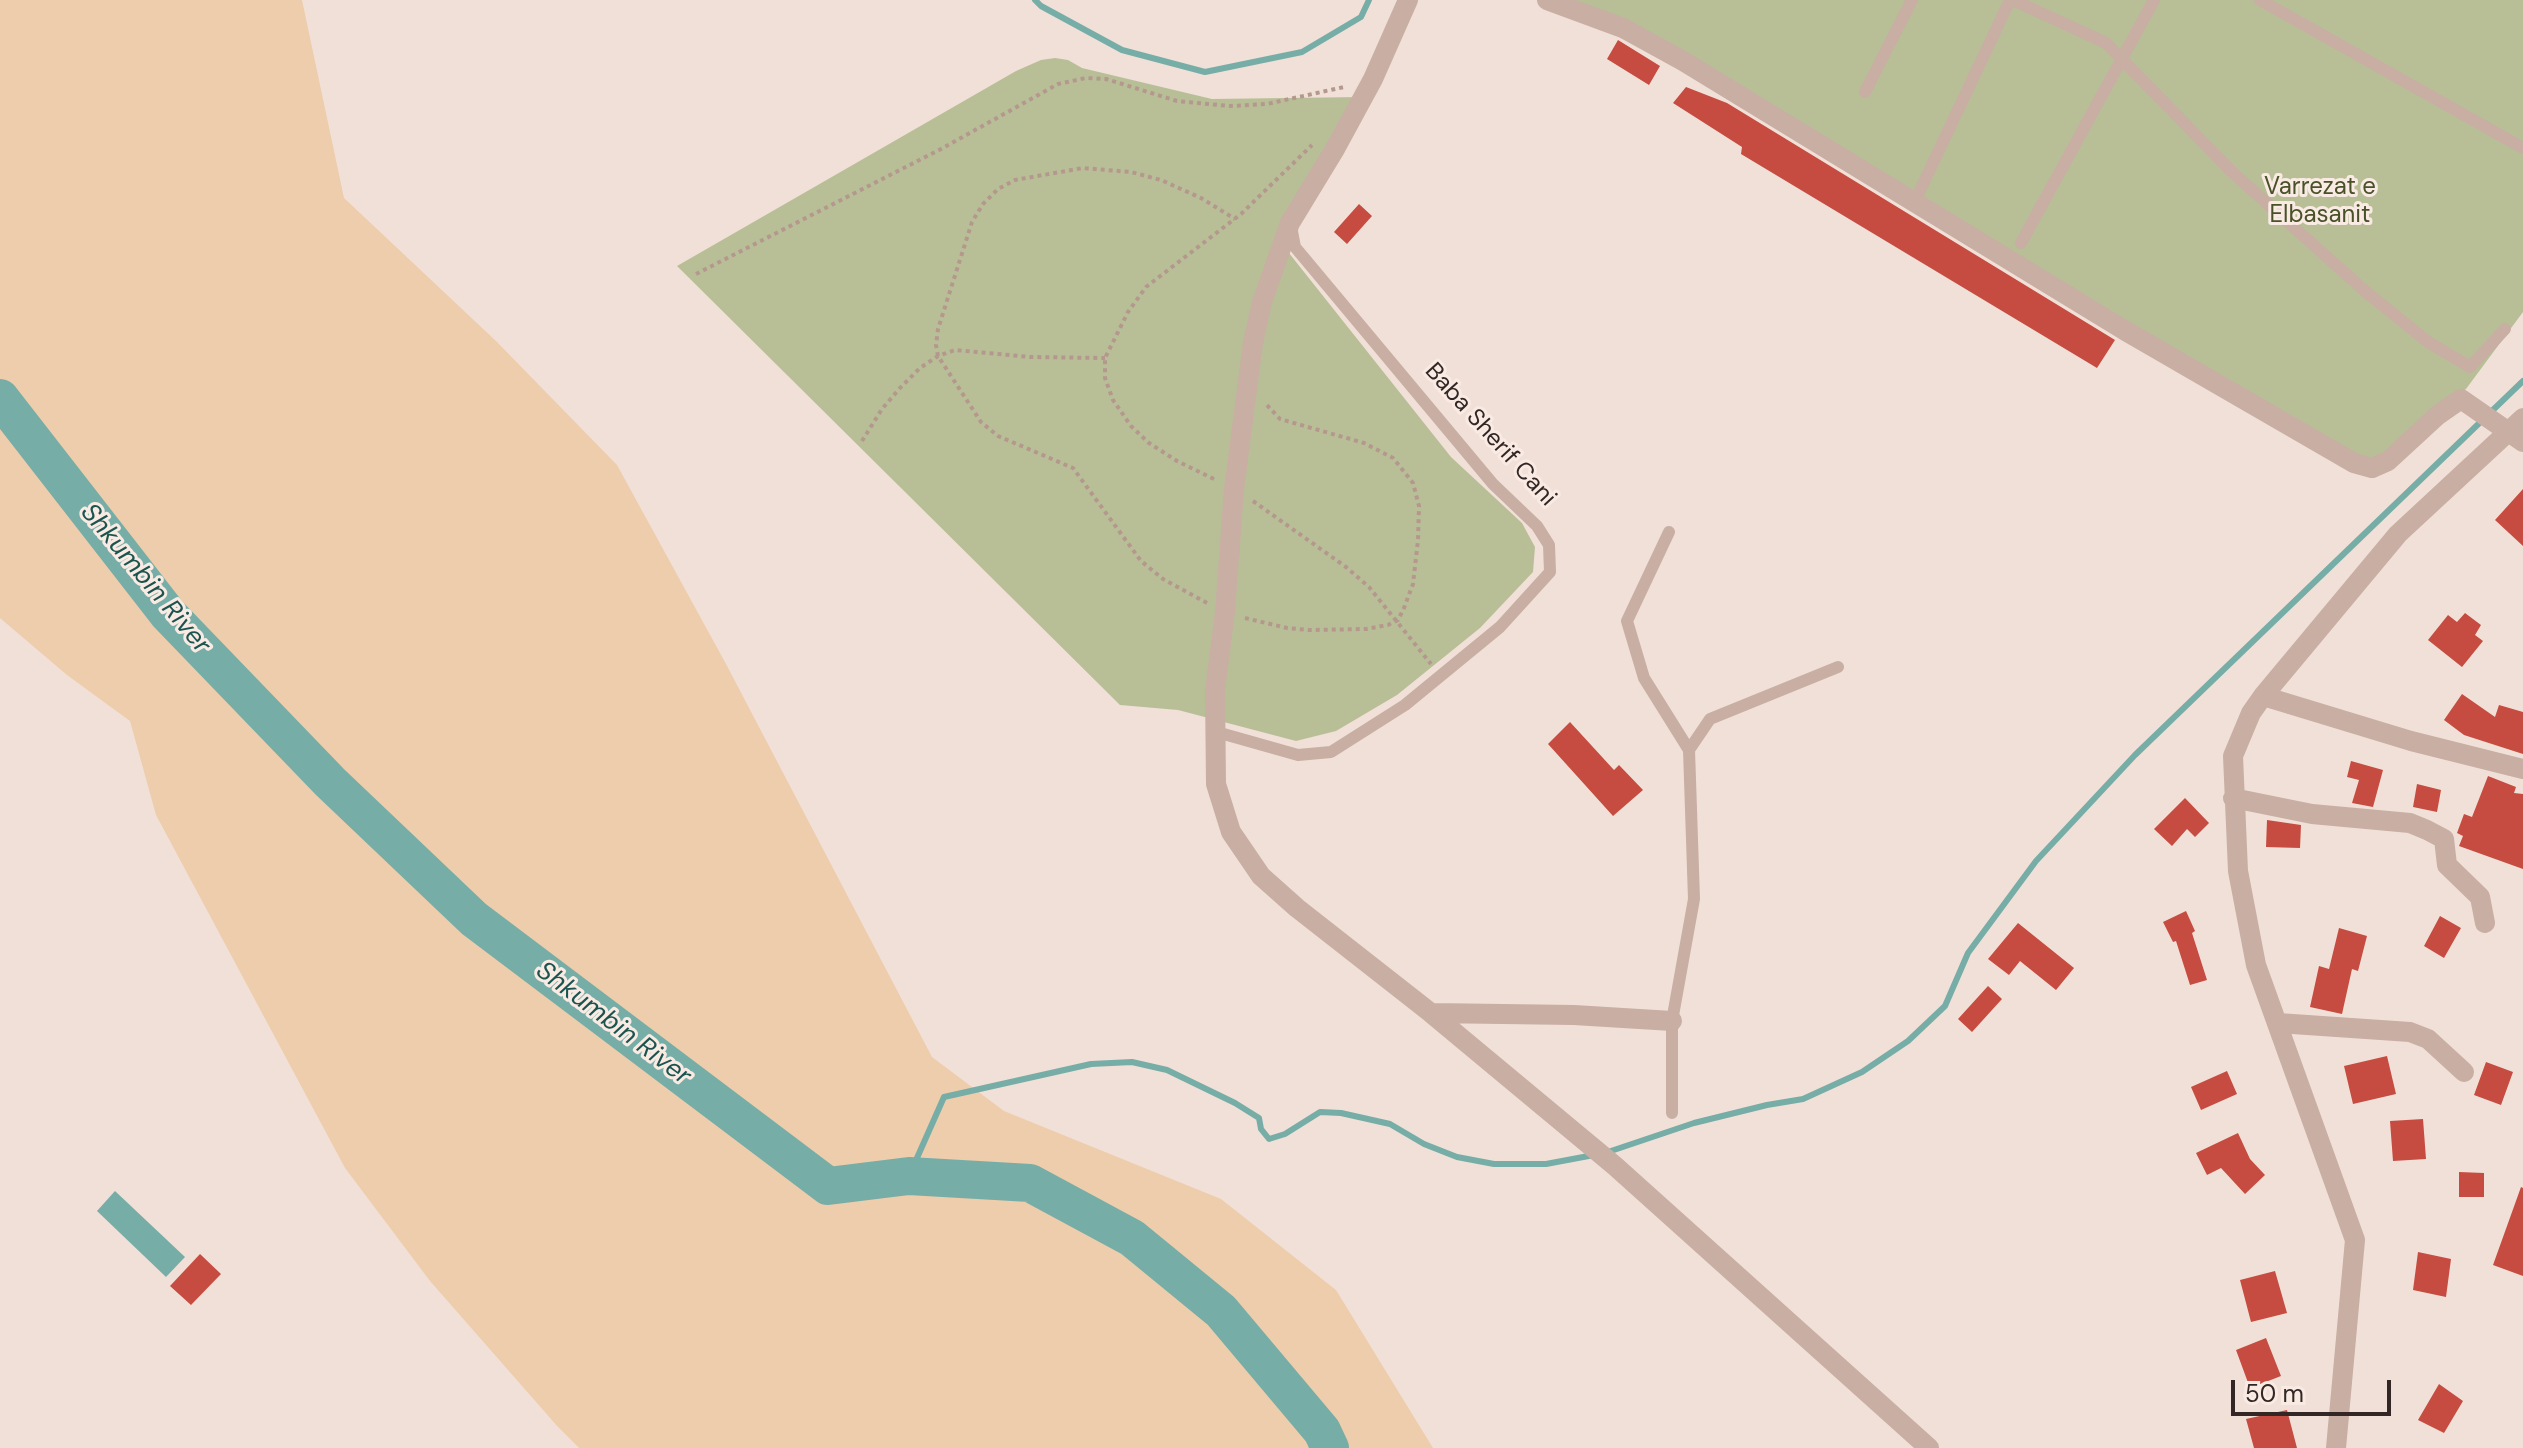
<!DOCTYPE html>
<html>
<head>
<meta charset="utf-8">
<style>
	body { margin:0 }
	#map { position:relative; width:2523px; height:1448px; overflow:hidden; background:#f1e0d7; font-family:"DM Sans",sans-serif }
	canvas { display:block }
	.scale { position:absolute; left:2231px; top:1380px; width:160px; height:36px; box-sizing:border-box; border:4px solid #332725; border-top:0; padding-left:10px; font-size:24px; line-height:28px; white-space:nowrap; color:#332725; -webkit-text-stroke:6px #f9ebe3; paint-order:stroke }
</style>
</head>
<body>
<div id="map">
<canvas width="2523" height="1448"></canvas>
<div class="scale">50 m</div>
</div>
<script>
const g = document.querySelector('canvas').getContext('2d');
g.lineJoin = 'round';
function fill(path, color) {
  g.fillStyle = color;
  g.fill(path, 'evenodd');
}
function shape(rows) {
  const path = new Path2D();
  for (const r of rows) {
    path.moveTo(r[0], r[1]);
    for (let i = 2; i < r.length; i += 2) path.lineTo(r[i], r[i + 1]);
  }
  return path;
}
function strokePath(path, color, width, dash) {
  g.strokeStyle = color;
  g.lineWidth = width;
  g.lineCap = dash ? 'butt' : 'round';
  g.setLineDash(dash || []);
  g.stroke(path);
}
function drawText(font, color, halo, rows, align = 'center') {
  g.font = font + ' "DM Sans",sans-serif';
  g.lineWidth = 6;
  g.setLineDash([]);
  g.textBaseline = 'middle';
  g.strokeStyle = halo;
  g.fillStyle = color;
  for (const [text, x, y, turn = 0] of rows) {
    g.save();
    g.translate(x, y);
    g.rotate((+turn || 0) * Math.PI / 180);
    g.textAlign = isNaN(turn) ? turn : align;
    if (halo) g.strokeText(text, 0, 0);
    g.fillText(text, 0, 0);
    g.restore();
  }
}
fill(shape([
	[1566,0,2523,0,2523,312,2466,389,2369,465],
	[1055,58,1068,60,1082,68,1212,99,1362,97,1281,243,1451,457,1522,523,1535,547,1533,572,1480,628,1397,695,1336,731,1296,741,1178,710,1120,705,677,266,1016,71,1041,60]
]), '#b8bf97');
fill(shape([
	[0,0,302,0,344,198,496,341,617,465,726,664,932,1057,1004,1111,1221,1199,1336,1290,1433,1448,579,1448,558,1427,430,1281,345,1168,156,815,130,721,67,675,0,618]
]), '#edcdac');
fill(shape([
	[115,1191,185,1257,166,1277,97,1211]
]), '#76ada7');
strokePath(shape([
	[1035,0,1041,6,1122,50,1205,72,1302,52,1361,17,1369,0],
	[1605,1153,1694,1123,1767,1105,1803,1099,1862,1072,1908,1041,1945,1006,1968,953,2036,861,2135,755,2523,381],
	[909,1176,944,1097,1091,1064,1132,1062,1167,1070,1235,1103,1259,1118,1261,1129,1269,1139,1285,1134,1320,1112,1341,1113,1390,1124,1424,1144,1457,1157,1494,1164,1546,1164,1594,1155]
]), '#76ada7', 6);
strokePath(shape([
	[0,398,168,614,330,782,474,919,828,1186,909,1176,1030,1183,1132,1238,1221,1311,1322,1431,1330,1448]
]), '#76ada7', 38);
fill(shape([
	[1618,40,1660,66,1649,85,1607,59],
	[1686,87,1727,103,2115,340,2097,368,1741,154,1742,147,1673,103],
	[1359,204,1372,216,1347,244,1334,232],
	[2523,489,2523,546,2495,520],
	[2465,613,2481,625,2475,635,2483,641,2462,667,2428,640,2448,615,2457,622],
	[2462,694,2495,717,2499,705,2523,712,2523,754,2464,735,2444,720],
	[1570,722,1614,770,1619,765,1643,790,1613,816,1548,744],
	[2351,761,2383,770,2373,807,2352,803,2359,780,2347,777],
	[2488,776,2516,787,2514,793,2523,794,2523,869,2459,846,2463,836,2457,833,2464,814,2472,817],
	[2417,784,2441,790,2437,812,2413,807],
	[2185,798,2209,823,2195,837,2187,829,2172,846,2154,829],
	[2267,820,2301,825,2300,848,2266,847],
	[2186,911,2195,931,2192,933,2207,980,2190,985,2176,941,2173,942,2163,922],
	[2440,916,2461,928,2444,958,2424,946],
	[2018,923,2074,968,2056,990,2020,961,2009,975,1988,959],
	[2339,928,2367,936,2358,971,2352,969,2342,1014,2310,1007,2319,966,2329,969],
	[1988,986,2002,999,1972,1032,1958,1019],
	[2387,1056,2396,1094,2353,1104,2344,1066],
	[2486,1062,2513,1072,2501,1105,2474,1095],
	[2227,1071,2237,1094,2201,1110,2191,1087],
	[2423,1119,2426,1159,2393,1161,2390,1121],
	[2238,1133,2250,1159,2265,1175,2245,1194,2221,1168,2207,1175,2196,1153],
	[2459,1172,2484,1173,2484,1197,2459,1197],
	[2521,1187,2523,1188,2523,1276,2493,1265],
	[2418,1252,2451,1259,2446,1297,2413,1290],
	[200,1254,221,1274,191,1305,170,1286],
	[2275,1271,2287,1313,2251,1322,2240,1280],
	[2266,1338,2281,1376,2250,1388,2236,1350],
	[2439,1384,2463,1401,2444,1433,2418,1420],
	[2287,1410,2297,1448,2254,1448,2246,1419]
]), '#c64b40');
strokePath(shape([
	[696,274,941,149,1058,84,1086,78,1106,79,1177,101,1230,106,1267,104,1344,87],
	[862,441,882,409,900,388,920,368,938,356,955,350,1030,357,1105,358],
	[1214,479,1177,461,1149,443,1131,426,1113,400,1105,378,1105,358,1128,312,1146,287,1241,214,1312,145],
	[1253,501,1346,567,1369,587,1431,664],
	[1207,603,1163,579,1141,561,1073,468,998,436,981,422,938,356,936,345,938,329,972,222,983,204,998,189,1015,180,1083,168,1131,172,1161,180,1201,198,1235,219],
	[1245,618,1287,628,1309,630,1366,629,1388,625,1398,620,1404,608,1413,584,1418,540,1419,506,1413,483,1393,458,1364,443,1280,419,1265,403]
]), '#b4988e', 4, [4, 4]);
strokePath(shape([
	[2013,0,2106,43,2232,172,2366,292,2428,342,2470,367,2505,329],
	[2260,0,2523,148],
	[1865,92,1912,0],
	[1915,201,2010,0],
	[2021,243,2154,0],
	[1669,532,1627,621,1644,678,1689,750],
	[1213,731,1298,755,1331,752,1405,705,1500,627,1550,572,1549,545,1537,526,1493,484,1295,247,1291,226],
	[1672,1113,1672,1021,1694,899,1689,750,1710,719,1838,667]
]), '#c8aea3', 12);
strokePath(shape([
	[1408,0,1373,79,1335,149,1290,223,1262,302,1253,343,1234,489,1225,612,1215,690,1216,784,1231,832,1261,876,1297,908,1431,1013,1574,1015,1672,1021],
	[1547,0,1623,28,1683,61,2124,330,2354,463,2372,468,2388,461,2438,415,2461,399,2523,442],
	[2263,696,2411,741,2523,769],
	[2233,798,2312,814,2410,823,2427,830,2444,839,2447,865,2480,897,2485,923],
	[1431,1013,1615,1166,1929,1448],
	[2278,1023,2410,1032,2428,1039,2464,1072],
	[2336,1448,2355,1240,2256,965,2238,871,2233,756,2251,713,2263,696,2398,534,2523,418]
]), '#c8aea3', 20);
drawText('24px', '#495129', '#f9ebe3', [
	["Varrezat e",2320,188],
	["Elbasanit",2320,216]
]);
drawText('24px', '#332725', '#f9ebe3', [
	["Baba Sherif Cani",1490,435,48]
]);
drawText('italic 26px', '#1b544f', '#f9ebe3', [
	["Shkumbin River",145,579,50],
	["Shkumbin River",613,1024,37]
]);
</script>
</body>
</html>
